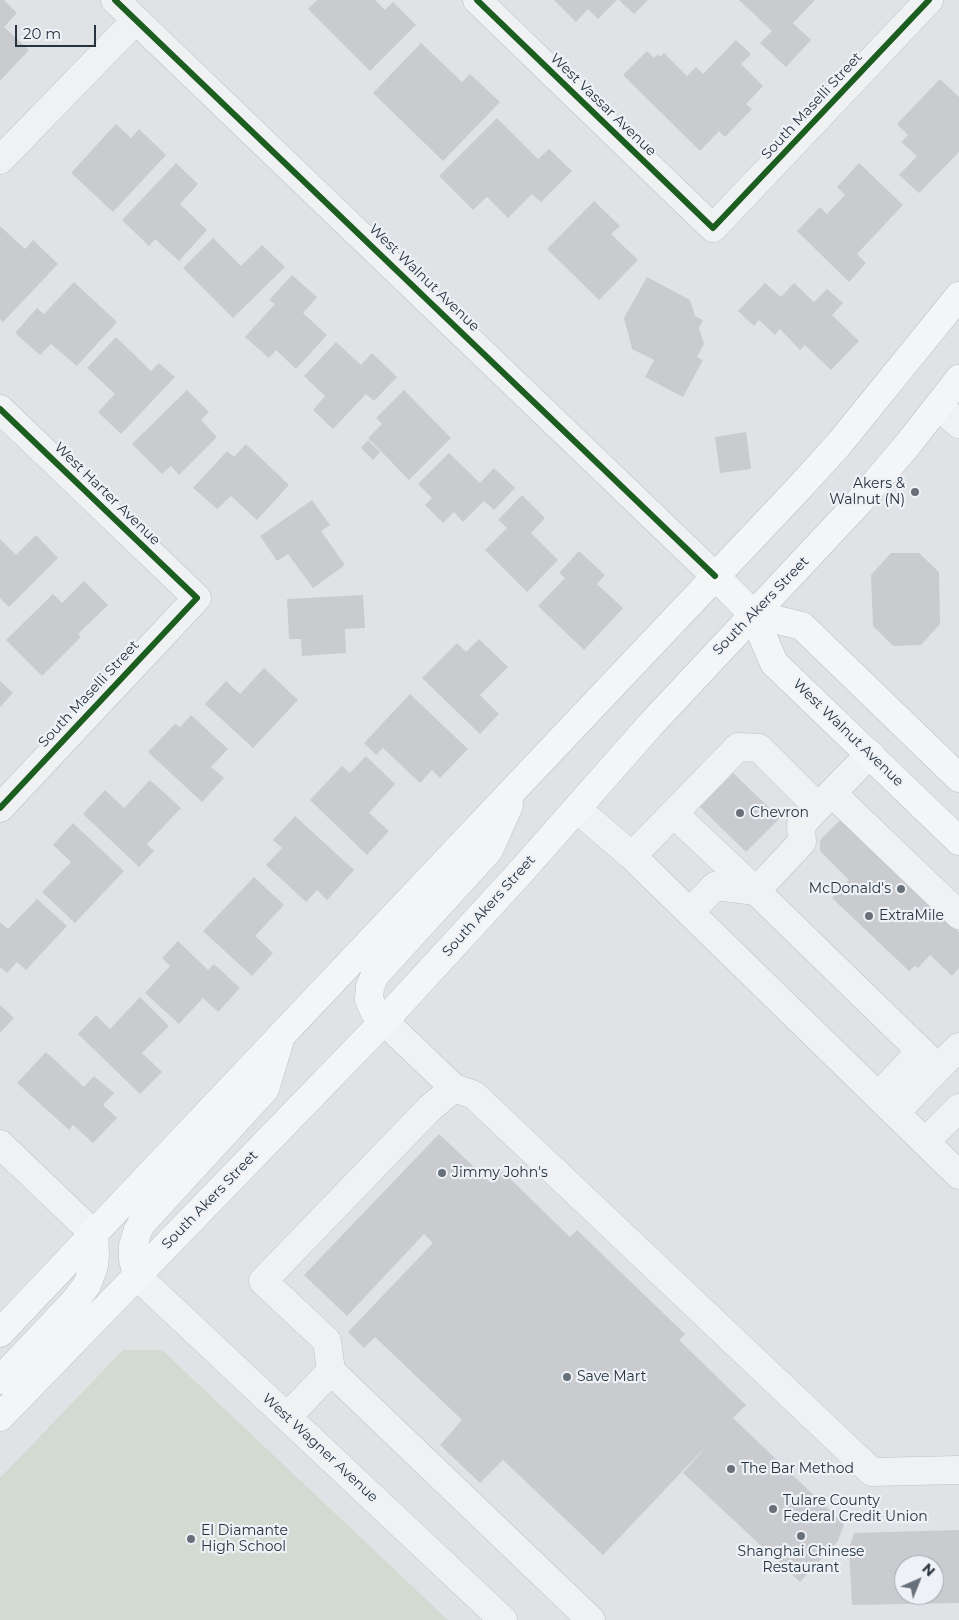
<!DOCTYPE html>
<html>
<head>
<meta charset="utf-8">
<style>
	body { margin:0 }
	#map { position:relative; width:959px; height:1620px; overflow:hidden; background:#e0e3e6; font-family:Montserrat,sans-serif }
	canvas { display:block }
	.north { position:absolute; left:894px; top:1555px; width:50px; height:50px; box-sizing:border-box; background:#eef2f6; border:1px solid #9ea6ad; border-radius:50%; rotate:44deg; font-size:14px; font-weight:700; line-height:20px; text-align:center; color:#27333f }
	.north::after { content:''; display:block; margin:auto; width:18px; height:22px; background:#687179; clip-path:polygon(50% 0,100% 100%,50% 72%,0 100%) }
	.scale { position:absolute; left:15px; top:25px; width:81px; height:22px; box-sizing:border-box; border:2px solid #27333f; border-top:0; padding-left:6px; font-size:15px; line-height:18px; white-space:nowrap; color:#27333f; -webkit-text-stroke:4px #eef2f6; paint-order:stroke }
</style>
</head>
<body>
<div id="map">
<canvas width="959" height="1620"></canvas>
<div class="north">N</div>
<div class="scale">20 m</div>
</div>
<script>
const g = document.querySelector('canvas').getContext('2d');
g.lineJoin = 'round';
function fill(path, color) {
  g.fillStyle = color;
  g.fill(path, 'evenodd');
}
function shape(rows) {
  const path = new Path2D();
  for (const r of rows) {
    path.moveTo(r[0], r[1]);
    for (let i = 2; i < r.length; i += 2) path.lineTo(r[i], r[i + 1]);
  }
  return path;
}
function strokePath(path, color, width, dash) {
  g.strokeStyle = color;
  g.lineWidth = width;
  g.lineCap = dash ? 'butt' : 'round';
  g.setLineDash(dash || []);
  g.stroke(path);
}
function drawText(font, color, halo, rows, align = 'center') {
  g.font = font + ' Montserrat,sans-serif';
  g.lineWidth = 4.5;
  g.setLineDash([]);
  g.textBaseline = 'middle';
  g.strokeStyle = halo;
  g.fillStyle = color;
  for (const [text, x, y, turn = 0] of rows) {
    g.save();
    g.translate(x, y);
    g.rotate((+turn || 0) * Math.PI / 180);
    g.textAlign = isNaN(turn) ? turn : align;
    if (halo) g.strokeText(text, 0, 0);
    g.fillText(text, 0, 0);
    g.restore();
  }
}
fill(shape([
	[123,1350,162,1350,448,1620,0,1620,0,1478]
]), '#d2dad1');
fill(shape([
	[0,0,4,0,17,13,4,27,29,50,0,81],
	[317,0,375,0,385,10,393,2,416,25,370,71,308,9],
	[554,0,617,0,598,19,588,9,576,22],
	[619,0,648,0,634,14],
	[739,0,815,0,793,23,811,40,786,67,760,43,772,31],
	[736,40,751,54,741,64,763,86,746,104,752,109,725,137,719,131,700,151,623,75,647,51,654,58,658,54,660,57,664,53,687,76,696,67,703,74],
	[421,43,462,82,470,74,500,102,443,161,373,93],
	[940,79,959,97,959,152,919,193,899,175,917,156,901,142,908,135,897,124],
	[497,118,538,159,549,149,572,171,541,202,532,194,508,218,487,197,473,210,439,176],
	[116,124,131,138,139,129,166,155,113,212,71,173],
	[176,163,198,184,180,204,207,230,179,261,155,239,149,246,122,220],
	[859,163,903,205,857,254,866,263,849,282,797,231,820,207,827,214,845,195,837,187],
	[594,201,620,226,611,234,638,260,599,300,547,249],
	[0,226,25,249,33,240,58,264,3,322,0,319],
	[213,238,241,266,262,245,285,267,233,318,183,268],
	[292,275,317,297,303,313,327,335,296,369,276,350,269,358,245,337,275,304,269,300],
	[647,277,690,300,695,316,703,320,699,328,704,344,697,357,703,360,683,397,645,377,654,360,632,349,624,318],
	[74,282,117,322,77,366,51,344,40,355,15,333,37,308,44,314],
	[765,283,781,297,794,283,814,302,827,289,843,303,832,315,859,341,831,370,805,345,800,350,780,329,775,335,759,320,754,326,738,311],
	[116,337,151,371,159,363,175,377,121,434,98,412,115,394,87,368],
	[336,342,361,365,372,353,397,377,374,401,366,394,333,429,313,410,325,396,304,376],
	[187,390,209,412,201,420,217,437,179,475,171,466,162,474,132,444],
	[404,390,451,438,409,480,368,438,382,424,376,418],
	[746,432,751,469,720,473,715,437],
	[368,440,380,452,373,460,361,448],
	[246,444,289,485,257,520,231,496,217,509,193,488,227,451,234,457],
	[449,453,480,483,494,468,515,488,494,510,484,501,463,522,454,512,443,523,425,505,432,498,418,484],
	[522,495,545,518,531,533,558,560,527,592,485,550,507,528,498,520],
	[312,500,330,525,321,531,345,565,313,588,288,554,277,561,260,536],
	[36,535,58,558,9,607,0,598,0,539,16,555],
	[579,551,605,575,597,584,623,608,584,650,538,606,565,578,559,573],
	[891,553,919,553,939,572,940,624,921,645,893,646,873,626,871,575],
	[84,581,108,605,78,634,81,637,42,676,6,640,53,594,62,603],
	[363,595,365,628,345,629,346,653,302,656,301,639,289,639,287,599],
	[479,639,508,667,480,695,499,714,480,734,422,678,457,643,466,652],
	[264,668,298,700,253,748,205,704,226,681,240,694],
	[0,681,13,693,0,707],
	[410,694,468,749,440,778,432,770,420,783,383,748,376,755,364,743],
	[191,715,228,749,211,767,224,778,202,802,148,752,175,724,180,727],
	[366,756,395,784,369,813,389,831,367,855,310,800,342,766,350,773],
	[733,773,780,818,746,852,700,807],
	[150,780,181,808,147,844,154,851,139,867,83,814,105,790,124,808],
	[295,816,354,870,327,900,317,890,306,902,266,865,282,848,273,840],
	[849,820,869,839,864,844,875,854,877,853,959,932,959,968,952,976,930,955,918,968,915,966,909,971,832,898,849,880,820,851,820,840,839,821],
	[73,823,124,871,75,923,42,892,71,862,53,845],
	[254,877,284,905,255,936,273,953,252,976,203,931],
	[37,899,67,926,26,970,17,962,7,973,0,967,0,922,8,929],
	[178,941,208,970,214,964,240,988,218,1012,203,998,179,1024,145,993,170,966,162,958],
	[140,997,169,1026,142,1053,162,1072,140,1094,78,1034,96,1015,110,1029],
	[0,1005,14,1018,0,1033],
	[46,1052,84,1087,94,1076,114,1093,103,1105,117,1118,93,1143,73,1125,69,1130,17,1083],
	[439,1134,491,1183,502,1171,570,1237,577,1230,685,1334,679,1340,746,1405,733,1418,844,1524,838,1541,800,1582,683,1473,709,1443,603,1555,503,1460,480,1483,440,1445,462,1420,375,1337,364,1348,348,1332,433,1243,424,1234,347,1316,304,1275],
	[959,1530,959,1603,852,1605,849,1548,854,1533],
	[904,1565,934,1565,934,1595,904,1595]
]), '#c9cbce');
const minor = shape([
	[115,0,715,576],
	[477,0,713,228,929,0],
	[0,160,136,20],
	[938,406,959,424],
	[0,409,197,598,0,808],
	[832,793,959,915],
	[577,809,632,856,959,1175],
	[674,814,756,891,802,842,801,825,818,807],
	[632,856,738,747,759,748,818,807,870,754],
	[690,912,715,886,756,891,938,1068,959,1047],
	[384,1021,454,1088,474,1095,872,1472,959,1470],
	[454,1088,430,1108,263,1281,327,1341,331,1371,591,1620],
	[878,1096,921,1051],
	[895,1113,938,1068],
	[925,1142,959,1108],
	[0,1144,94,1234],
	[137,1276,503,1620],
	[287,1417,331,1371]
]);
const major = shape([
	[715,576,753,614,774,663,959,841],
	[753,614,802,626,959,778],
	[384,1021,374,1011,369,999,370,987,375,975,489,850,509,805],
	[137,1276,133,1259,133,1246,138,1230,142,1223,265,1089,280,1040],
	[0,1333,800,487,839,444,959,296],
	[0,1380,74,1302,87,1285,94,1266,95,1255,94,1234],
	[0,1417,384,1021,518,875,652,723,859,502,909,443,959,379]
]);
strokePath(minor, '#bec1c4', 29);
strokePath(major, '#bdc0c4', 29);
strokePath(minor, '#f0f1f2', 28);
strokePath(major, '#f4f5f6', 28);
strokePath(shape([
	[115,0,715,576],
	[477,0,713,228,929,0],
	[0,409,197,598,0,808]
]), '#1b5e20', 6);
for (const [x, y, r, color] of [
	[915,492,5,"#687179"],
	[740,813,5,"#687179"],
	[901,889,5,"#687179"],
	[869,916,5,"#687179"],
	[442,1173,5,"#687179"],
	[567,1377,5,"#687179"],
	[731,1469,5,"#687179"],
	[773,1509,5,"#687179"],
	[801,1536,5,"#687179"],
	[191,1539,5,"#687179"]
]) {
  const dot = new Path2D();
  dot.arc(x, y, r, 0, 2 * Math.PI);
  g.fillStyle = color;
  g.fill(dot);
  strokePath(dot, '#eef2f6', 2);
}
drawText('14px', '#27333f', '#eef2f6', [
	["West Vassar Avenue",603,105,44],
	["South Maselli Street",812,106,-47],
	["West Walnut Avenue",424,278,44],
	["West Harter Avenue",107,494,44],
	["South Akers Street",761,606,-46],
	["South Maselli Street",89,694,-47],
	["West Walnut Avenue",848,733,44],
	["South Akers Street",489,906,-48],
	["South Akers Street",210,1200,-46],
	["West Wagner Avenue",320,1448,43]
]);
drawText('14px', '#27333f', '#eef2f6', [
	["Akers &",905,484,"right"],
	["Walnut (N)",905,500,"right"],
	["Chevron",750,813],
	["McDonald's",891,889,"right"],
	["ExtraMile",879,916],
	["Jimmy John's",452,1173],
	["Save Mart",577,1377],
	["The Bar Method",741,1469],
	["Tulare County",783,1501],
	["Federal Credit Union",783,1517],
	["El Diamante",201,1531],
	["High School",201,1547],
	["Shanghai Chinese",801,1552,"center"],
	["Restaurant",801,1568,"center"]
], 'left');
</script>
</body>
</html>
